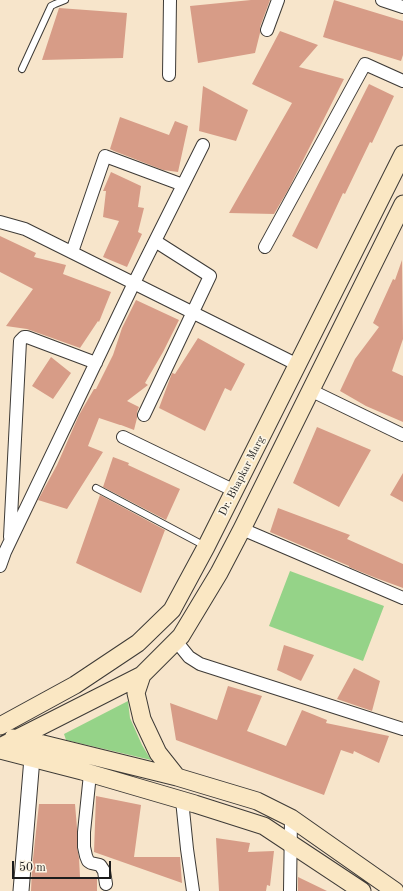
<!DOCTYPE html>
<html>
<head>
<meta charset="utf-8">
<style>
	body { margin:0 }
	#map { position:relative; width:403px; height:891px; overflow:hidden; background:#f7e5cb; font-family:"Old Standard TT",serif }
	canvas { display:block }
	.scale { position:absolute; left:12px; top:861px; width:99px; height:18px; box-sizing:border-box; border:2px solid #1c1c1c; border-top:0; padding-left:5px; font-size:12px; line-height:14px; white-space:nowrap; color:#1c1c1c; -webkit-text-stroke:3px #fcf5e5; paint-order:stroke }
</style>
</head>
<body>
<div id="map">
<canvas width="403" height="891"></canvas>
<div class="scale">50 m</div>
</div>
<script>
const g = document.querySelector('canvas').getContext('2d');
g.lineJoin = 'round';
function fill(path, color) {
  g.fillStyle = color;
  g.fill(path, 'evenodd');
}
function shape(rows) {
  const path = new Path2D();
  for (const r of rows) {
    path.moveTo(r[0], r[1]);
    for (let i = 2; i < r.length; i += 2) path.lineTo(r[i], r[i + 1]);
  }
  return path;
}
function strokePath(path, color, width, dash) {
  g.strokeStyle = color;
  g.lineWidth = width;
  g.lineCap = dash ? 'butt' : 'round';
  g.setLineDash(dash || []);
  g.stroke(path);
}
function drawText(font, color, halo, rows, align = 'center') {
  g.font = font + ' "Old Standard TT",serif';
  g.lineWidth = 3.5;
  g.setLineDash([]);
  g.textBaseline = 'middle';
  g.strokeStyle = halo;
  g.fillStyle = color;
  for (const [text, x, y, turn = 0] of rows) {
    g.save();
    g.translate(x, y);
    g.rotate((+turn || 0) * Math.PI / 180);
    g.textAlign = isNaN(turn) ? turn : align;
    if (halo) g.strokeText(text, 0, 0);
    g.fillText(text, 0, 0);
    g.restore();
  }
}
fill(shape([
	[290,571,384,606,363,661,269,626],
	[128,701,130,718,142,745,151,760,66,740,64,734]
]), '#95d388');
fill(shape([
	[251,0,270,0,260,27,260,33,255,53,198,63,190,6],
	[334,0,403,21,403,55,401,61,323,37],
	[59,8,127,13,123,58,42,60],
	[280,31,318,45,299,67,344,79,288,190,274,214,229,213,292,103,252,84],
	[369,84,394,96,372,143,370,142,345,194,343,193,317,249,292,236],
	[203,86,248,110,236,141,199,131],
	[120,117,169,135,175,121,188,126,178,172,163,170,114,151,110,149],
	[111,172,141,186,138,207,144,208,138,232,142,234,127,267,103,257,119,221,103,217,106,191,103,191],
	[0,236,36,253,34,257,66,265,63,274,111,292,99,322,98,321,80,348,27,329,6,326,33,289,0,272],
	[402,260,403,339,392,371,403,376,403,422,366,406,340,391,355,359,379,327,373,323,393,279,395,280],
	[136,300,179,320,163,352,145,383,148,385,127,401,139,407,137,412,137,418,134,430,121,425,120,425,99,418,88,446,103,452,67,509,38,500,57,465,79,415,94,389,96,389,113,355,122,328],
	[198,338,245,364,231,391,225,388,205,431,159,408,172,373,175,374],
	[51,357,71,373,53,399,32,386],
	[317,427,371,450,339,507,293,483],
	[113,457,129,463,128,465,180,489,166,520,103,487],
	[403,473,403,502,390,495],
	[100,495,165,530,141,593,76,563],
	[278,508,350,535,347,539,403,564,403,588,376,578,349,567,349,566,270,532],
	[284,645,314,655,301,681,277,670],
	[354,668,380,681,372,711,337,699],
	[228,686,262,696,247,731,286,746,302,710,327,720,326,723,389,736,379,763,354,751,353,754,341,750,324,795,176,740,170,703,217,720],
	[96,796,141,805,134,857,180,857,182,883,94,852],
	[39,804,75,804,77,828,77,847,79,858,80,877,97,877,97,891,31,891,32,868],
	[216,838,250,843,248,852,274,851,270,886,267,885,266,891,219,891],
	[298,877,327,891,298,891]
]), '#d79c87');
const service = shape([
	[22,69,51,6,55,4,65,0],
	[96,488,205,546]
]);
const minor = shape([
	[382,0,403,7],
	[267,30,278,0],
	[169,75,170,0],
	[0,222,25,229,298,365],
	[265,247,365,64,403,81],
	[72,252,105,156,183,185],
	[310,390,403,435],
	[144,415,210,276,155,241],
	[123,437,235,491],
	[242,529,403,598],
	[10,537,20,341,24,337,27,337,96,363],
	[0,566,5,552,134,283,203,145],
	[176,641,189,657,200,664,403,729],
	[90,774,84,832,84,847,86,856,88,861,91,863,100,865,104,871,106,884],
	[182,800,187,849,193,891],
	[290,891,291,818]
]);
const tertiary = shape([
	[21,891,32,758,34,747]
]);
const secondary = shape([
	[142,675,136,693,142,719,158,753,177,777],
	[0,726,75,685,138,643,172,610,206,547,403,154],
	[13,738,35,742,177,777,257,801,291,818,395,891],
	[0,747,142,675,181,636,219,573,242,529,403,204],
	[0,750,82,771,195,804,264,826,362,891]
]);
strokePath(service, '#3d3a36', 8);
strokePath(minor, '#3d3a36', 14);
strokePath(tertiary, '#3d3a36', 17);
strokePath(secondary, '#3d3a36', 19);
strokePath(service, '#fff', 6);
strokePath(minor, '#fff', 12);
strokePath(tertiary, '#fff', 15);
strokePath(secondary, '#fae7c3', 17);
drawText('11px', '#1c1c1c', '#fcf5e5', [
	["Dr. Bhapkar Marg",242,476,-63]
]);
</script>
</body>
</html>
